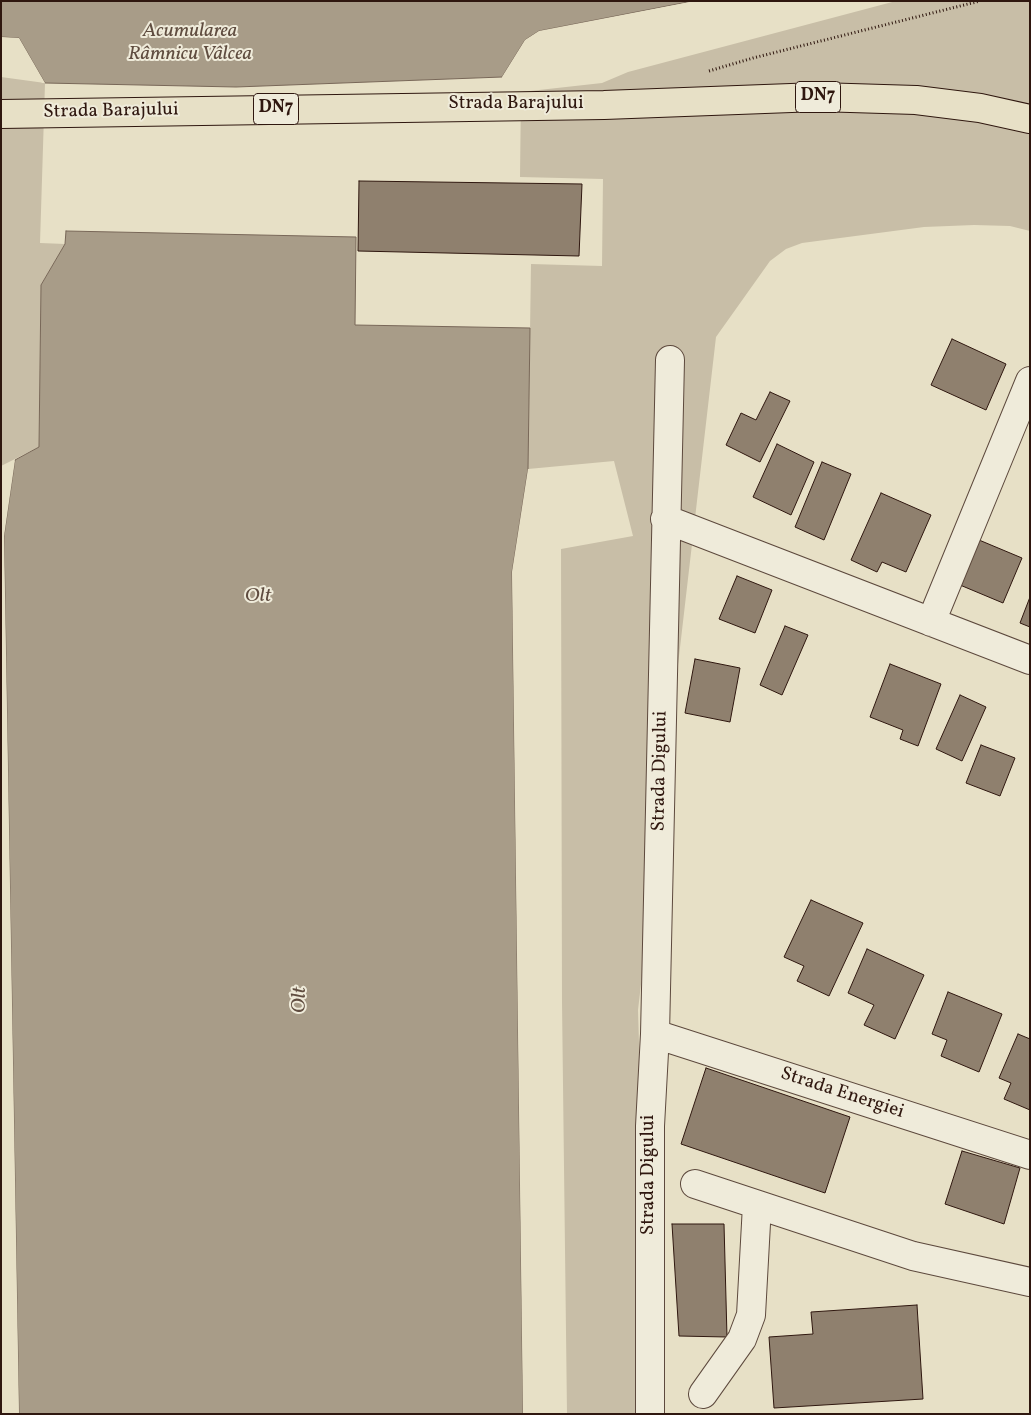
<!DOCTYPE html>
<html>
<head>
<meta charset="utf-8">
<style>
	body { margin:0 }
	#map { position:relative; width:1031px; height:1415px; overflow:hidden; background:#e7e0c6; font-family:Vollkorn,serif }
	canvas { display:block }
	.frame { position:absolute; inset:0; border:2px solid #2f170f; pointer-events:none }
</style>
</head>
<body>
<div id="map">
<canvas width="1031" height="1415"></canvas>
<div class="frame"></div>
</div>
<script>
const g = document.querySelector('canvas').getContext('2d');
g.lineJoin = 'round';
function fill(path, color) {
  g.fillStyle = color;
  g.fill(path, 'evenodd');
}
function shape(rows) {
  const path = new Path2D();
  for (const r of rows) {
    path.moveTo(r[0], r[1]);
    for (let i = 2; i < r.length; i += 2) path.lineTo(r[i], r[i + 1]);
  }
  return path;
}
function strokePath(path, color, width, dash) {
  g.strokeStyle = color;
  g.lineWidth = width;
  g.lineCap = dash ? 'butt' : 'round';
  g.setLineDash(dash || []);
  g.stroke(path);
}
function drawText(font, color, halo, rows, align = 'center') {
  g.font = font + ' Vollkorn,serif';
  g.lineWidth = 4;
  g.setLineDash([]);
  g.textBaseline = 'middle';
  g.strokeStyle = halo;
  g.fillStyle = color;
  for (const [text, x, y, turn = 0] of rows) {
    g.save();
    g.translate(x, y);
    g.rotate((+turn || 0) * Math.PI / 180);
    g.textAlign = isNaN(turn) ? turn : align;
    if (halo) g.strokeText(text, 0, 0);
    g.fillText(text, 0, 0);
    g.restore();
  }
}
fill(shape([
	[896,1,1030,1,1030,231,1010,226,974,225,924,227,802,243,786,249,770,261,716,337,638,1010,650,1414,567,1414,562,1002,561,549,633,536,614,461,528,469,531,264,602,266,603,179,520,177,521,92,602,83,628,72],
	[1,77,45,83,40,243,65,244,41,285,39,447,1,466]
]), '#c8bea7');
const water = shape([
	[1,1,693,1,539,31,525,40,502,77,236,87,45,83,19,38,1,37,1,1],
	[66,231,356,237,355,325,530,328,528,469,512,572,523,1414,19,1414,4,536,15,460,39,447,41,285,65,244,66,231]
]);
fill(water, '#a89c88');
strokePath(water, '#786758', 1);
fill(shape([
	[695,1,693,4,540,33,527,41,505,77,502,77,525,40,539,31],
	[1,37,19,38,45,83,42,83,17,41,1,39],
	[15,460,4,536,19,1414,16,1414,1,536,13,461],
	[528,469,531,469,514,572,526,1414,523,1414,512,572]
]), '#e7e0c6');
const building = shape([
	[359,181,582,184,579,256,358,251,359,181],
	[952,339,1006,364,986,410,931,385,952,339],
	[770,392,790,401,760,462,726,445,741,413,756,420,770,392],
	[777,444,814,462,791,515,753,497,777,444],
	[822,462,851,474,824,540,795,527,822,462],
	[881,493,931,515,906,572,882,562,877,572,851,560,881,493],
	[979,540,1022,558,1003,603,960,585,979,540],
	[737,576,772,590,755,633,719,619,737,576],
	[1030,597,1030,627,1020,623,1030,597],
	[785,626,808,635,782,695,760,685,785,626],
	[695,659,740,668,730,722,685,713,695,659],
	[890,664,941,684,918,746,900,739,903,730,870,717,890,664],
	[960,695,986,707,962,761,936,749,960,695],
	[981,745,1015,758,1000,796,966,783,981,745],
	[811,900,863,923,829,996,797,981,804,966,784,957,811,900],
	[867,949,924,975,895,1039,864,1025,874,1005,848,993,867,949],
	[948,992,1002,1014,979,1072,941,1056,947,1040,932,1034,948,992],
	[1018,1034,1030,1039,1030,1110,1004,1099,1011,1083,999,1078,1018,1034],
	[706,1068,850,1117,825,1193,681,1144,706,1068],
	[962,1151,1020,1168,1004,1224,945,1204,962,1151],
	[672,1224,724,1224,727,1337,679,1336,672,1224],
	[917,1305,923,1399,774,1408,769,1337,813,1334,811,1312,917,1305]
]);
fill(building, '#8f806e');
strokePath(building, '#2f170f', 1);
const minor = shape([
	[665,519,1030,660],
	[931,622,1030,381],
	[655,1034,1030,1155],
	[695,1184,913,1256,1030,1282],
	[703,1394,742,1339,751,1315,757,1205],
	[650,1414,650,1126,655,1034,670,360]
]);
const highway = shape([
	[1,114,604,105,818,97,916,100,980,108,1030,119]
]);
strokePath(minor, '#5d493d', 30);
strokePath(highway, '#2f170f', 30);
strokePath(shape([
	[709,71,753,58,980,1]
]), '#2f170f', 3, [1, 2.5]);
strokePath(minor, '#efebda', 28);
strokePath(highway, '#e7e0c6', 28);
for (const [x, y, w] of [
	[818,97,45],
	[276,109,45]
]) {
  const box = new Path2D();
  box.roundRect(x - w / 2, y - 15.5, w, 31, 4);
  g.fillStyle = '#efebda';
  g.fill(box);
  strokePath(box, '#2f170f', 1);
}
drawText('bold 18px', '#2f170f', null, [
	["DN7",818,97],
	["DN7",276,109]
]);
drawText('19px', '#2f170f', '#efebda', [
	["Strada Barajului",516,105],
	["Strada Barajului",111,112,-1],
	["Strada Digului",661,771,-89],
	["Strada Energiei",842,1094,18],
	["Strada Digului",650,1175,-90]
]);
drawText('italic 20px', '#5f4c3f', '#efebda', [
	["Acumularea",190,32],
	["Râmnicu Vâlcea",190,55],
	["Olt",258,597],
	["Olt",301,1000,-89]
]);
</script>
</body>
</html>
